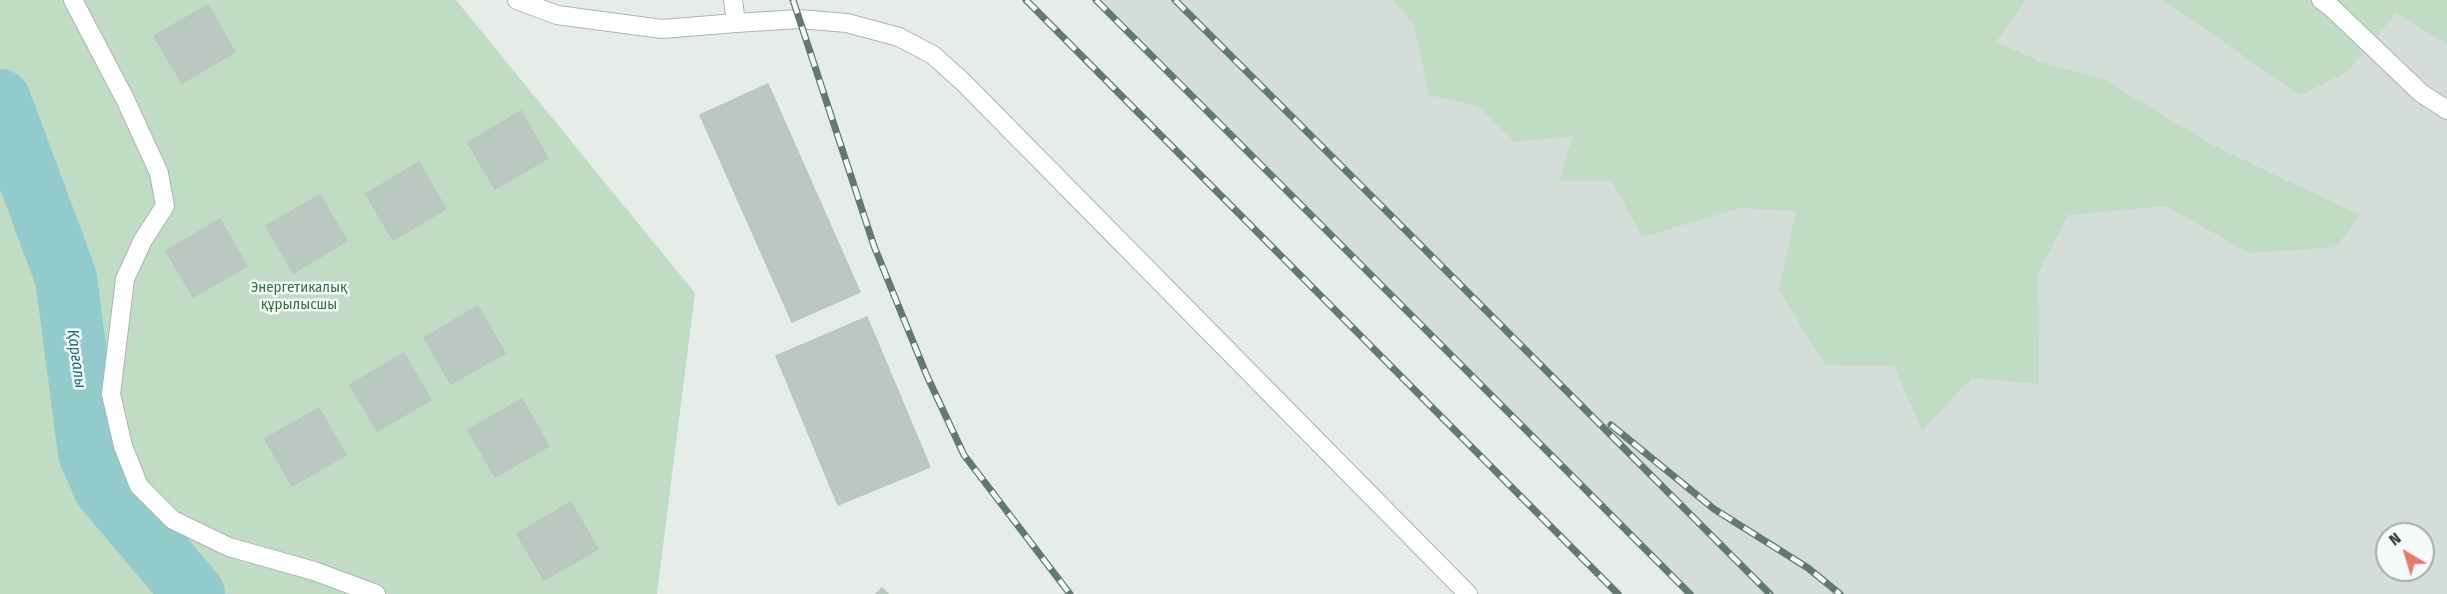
<!DOCTYPE html>
<html>
<head>
<meta charset="utf-8">
<style>
	body { margin:0 }
	#map { position:relative; width:2447px; height:594px; overflow:hidden; background:#e6ede9; font-family:"Fira Sans Condensed",sans-serif }
	canvas { display:block }
	.north { position:absolute; left:2375px; top:522px; width:60px; height:60px; box-sizing:border-box; background:#f6faf8; border:2px solid #a3afaa; border-radius:50%; rotate:322deg; font-size:16px; font-weight:700; line-height:24px; text-align:center; color:#263e35 }
	.north::after { content:''; display:block; margin:auto; width:21px; height:27px; background:#e67b6b; clip-path:polygon(50% 0,100% 100%,50% 72%,0 100%) }
</style>
</head>
<body>
<div id="map">
<canvas width="2447" height="594"></canvas>
<div class="north">N</div>
</div>
<script>
const g = document.querySelector('canvas').getContext('2d');
g.lineJoin = 'round';
function fill(path, color) {
  g.fillStyle = color;
  g.fill(path, 'evenodd');
}
function shape(rows) {
  const path = new Path2D();
  for (const r of rows) {
    path.moveTo(r[0], r[1]);
    for (let i = 2; i < r.length; i += 2) path.lineTo(r[i], r[i + 1]);
  }
  return path;
}
function strokePath(path, color, width, dash) {
  g.strokeStyle = color;
  g.lineWidth = width;
  g.lineCap = dash ? 'butt' : 'round';
  g.setLineDash(dash || []);
  g.stroke(path);
}
function drawText(font, color, halo, rows, align = 'center') {
  g.font = font + ' "Fira Sans Condensed",sans-serif';
  g.lineWidth = 5;
  g.setLineDash([]);
  g.textBaseline = 'middle';
  g.strokeStyle = halo;
  g.fillStyle = color;
  for (const [text, x, y, turn = 0] of rows) {
    g.save();
    g.translate(x, y);
    g.rotate((+turn || 0) * Math.PI / 180);
    g.textAlign = isNaN(turn) ? turn : align;
    if (halo) g.strokeText(text, 0, 0);
    g.fillText(text, 0, 0);
    g.restore();
  }
}
fill(shape([
	[1102,0,2447,0,2447,594,1690,594],
	[2387,534,2423,534,2423,570,2387,570]
]), '#d4ddd8');
fill(shape([
	[0,0,456,0,695,293,657,594,0,594],
	[1393,0,2025,0,1996,42,2041,62,2103,79,2216,147,2360,215,2336,247,2249,253,2166,206,2068,215,2038,273,2039,384,1972,378,1922,430,1894,366,1825,365,1779,290,1796,211,1741,208,1642,237,1612,181,1559,181,1573,136,1515,142,1478,106,1429,95,1414,25],
	[2163,0,2447,0,2447,44,2396,13,2347,72,2300,95]
]), '#c1dcc5');
strokePath(shape([
	[0,100,66,278,89,453,104,488,194,594]
]), '#93cbcd', 62);
const building = shape([
	[208,5,235,52,182,83,154,36,208,5],
	[768,84,860,292,792,322,700,115,768,84],
	[521,111,548,158,495,189,468,143,521,111],
	[419,162,446,209,393,240,366,194,419,162],
	[320,195,347,241,293,273,266,226,320,195],
	[220,219,247,266,193,297,166,251,220,219],
	[478,306,505,353,451,384,424,338,478,306],
	[867,317,930,467,838,505,776,356,867,317],
	[404,353,431,400,377,431,350,385,404,353],
	[522,399,549,446,495,477,468,430,522,399],
	[319,408,346,455,292,486,265,439,319,408],
	[571,502,598,549,544,580,517,534,571,502],
	[882,588,888,594,876,594,882,588]
]);
fill(building, '#bbc8c2');
strokePath(building, '#b9c7bf', 1.5);
const service = shape([
	[73,0,125,99,159,173,165,206,143,240,125,279,111,394,123,446,139,486,173,520,229,547,314,571,376,594],
	[2321,0,2331,7,2421,93,2447,110]
]);
const minor = shape([
	[517,0,557,15,662,29,736,23,733,0]
]);
const tertiary = shape([
	[736,23,799,19,847,23,899,37,933,55,963,82,1468,594]
]);
strokePath(service, '#a9b5af', 20);
strokePath(minor, '#a9b5af', 20);
strokePath(tertiary, '#a9b5af', 20);
strokePath(service, '#fff', 18);
strokePath(minor, '#fff', 18);
strokePath(tertiary, '#fff', 18);
const rail = shape([
	[793,0,874,246,927,376,964,455,1070,594],
	[1026,0,1618,594],
	[1096,0,1690,594],
	[1175,0,1770,594],
	[1611,425,1714,509,1808,568,1840,594]
]);
strokePath(rail, '#617970', 7);
strokePath(rail, '#f6faf8', 4.5, [14]);
drawText('15px', '#337244', '#f6faf8', [
	["Энергетикалық",299,288],
	["құрылысшы",299,305]
]);
drawText('italic 16px', '#257176', '#f6faf8', [
	["Қарғалы",76,359,82]
]);
</script>
</body>
</html>
